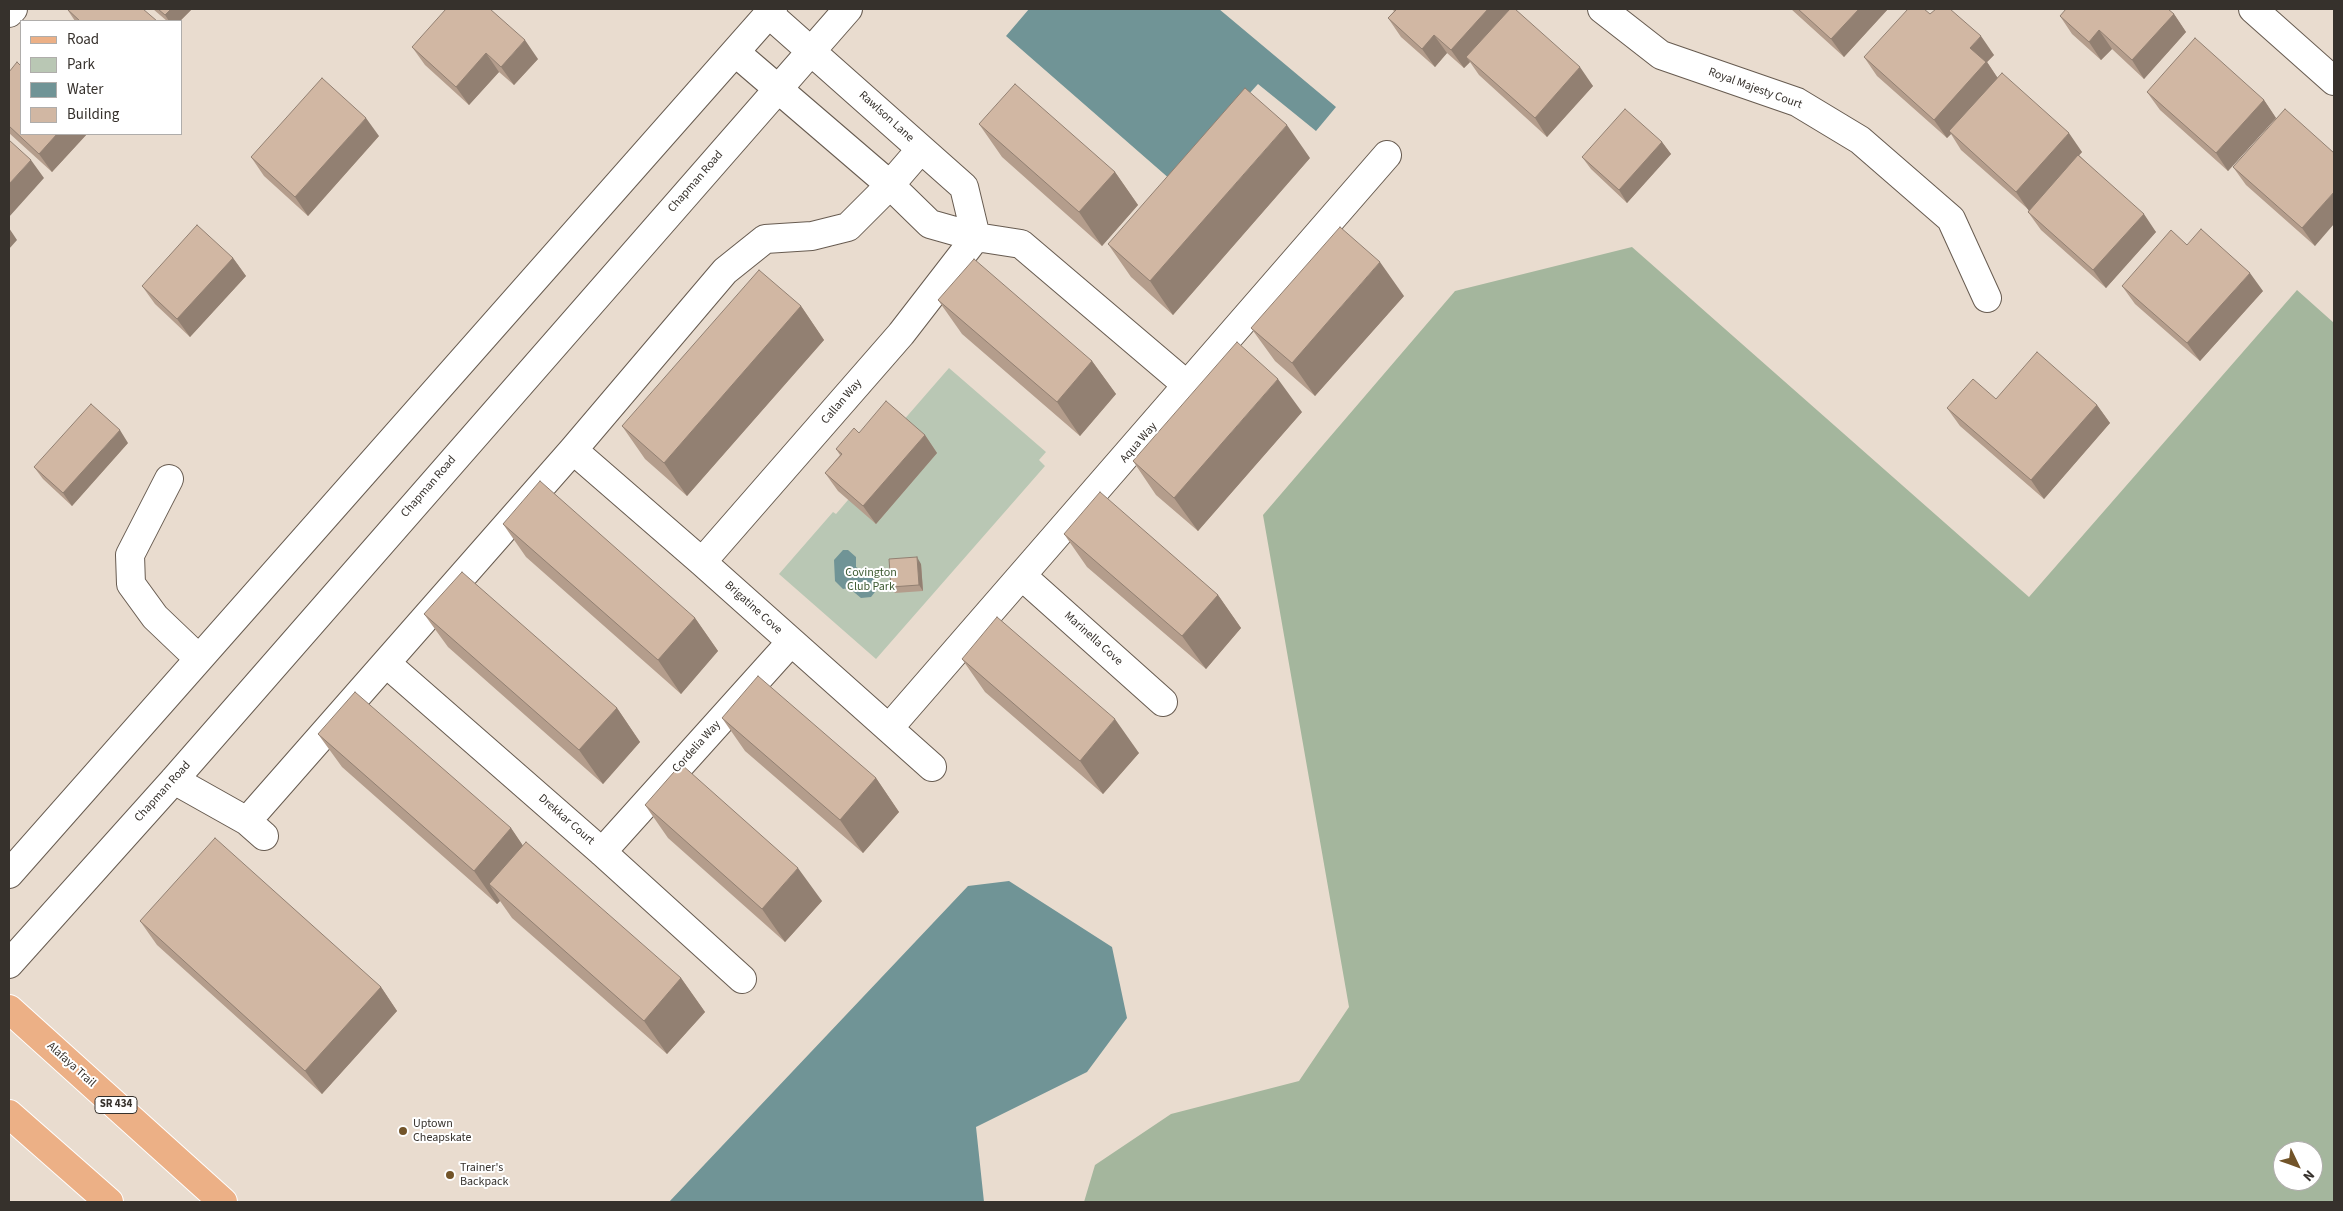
<!DOCTYPE html>
<html>
<head>
<meta charset="utf-8">
<style>
	body { margin:0 }
	#map { position:relative; width:2343px; height:1211px; overflow:hidden; background:#e9dccf; font-family:"Source Sans 3",sans-serif }
	canvas { display:block }
	.frame { position:absolute; inset:0; border:10px solid #36312c; pointer-events:none }
	.legend { position:absolute; left:20px; top:20px; width:162px; height:115px; box-sizing:border-box; background:#fff; border:1px solid #afadab; margin:0; padding:6px 9px; list-style:none; font-size:15px; color:#36312c }
	.legend li { display:flex; align-items:center; gap:10px; height:25px }
	.legend b { width:25px; border:1px solid #afadab }
	.north { position:absolute; left:2273px; top:1141px; width:50px; height:50px; box-sizing:border-box; background:#fff; border:1px solid #afadab; border-radius:50%; rotate:132deg; font-size:14px; font-weight:700; line-height:20px; text-align:center; color:#36312c }
	.north::after { content:''; display:block; margin:auto; width:18px; height:22px; background:#725429; clip-path:polygon(50% 0,100% 100%,50% 72%,0 100%) }
</style>
</head>
<body>
<div id="map">
<canvas width="2343" height="1211"></canvas>
<div class="frame"></div>
<ul class="legend">
<li><b style="height:6px;background:#ecb086"></b>Road</li>
<li><b style="height:14px;background:#b9c7b4"></b>Park</li>
<li><b style="height:14px;background:#709496"></b>Water</li>
<li><b style="height:14px;background:#d1b7a3"></b>Building</li>
</ul>
<div class="north">N</div>
</div>
<script>
const g = document.querySelector('canvas').getContext('2d');
g.lineJoin = 'round';
function fill(path, color) {
  g.fillStyle = color;
  g.fill(path, 'evenodd');
}
function shape(rows) {
  const path = new Path2D();
  for (const r of rows) {
    path.moveTo(r[0], r[1]);
    for (let i = 2; i < r.length; i += 2) path.lineTo(r[i], r[i + 1]);
  }
  return path;
}
function strokePath(path, color, width, dash) {
  g.strokeStyle = color;
  g.lineWidth = width;
  g.lineCap = dash ? 'butt' : 'round';
  g.setLineDash(dash || []);
  g.stroke(path);
}
function drawText(font, color, halo, rows, align = 'center') {
  g.font = font + ' "Source Sans 3",sans-serif';
  g.lineWidth = 4;
  g.setLineDash([]);
  g.textBaseline = 'middle';
  g.strokeStyle = halo;
  g.fillStyle = color;
  for (const [text, x, y, turn = 0] of rows) {
    g.save();
    g.translate(x, y);
    g.rotate((+turn || 0) * Math.PI / 180);
    g.textAlign = isNaN(turn) ? turn : align;
    if (halo) g.strokeText(text, 0, 0);
    g.fillText(text, 0, 0);
    g.restore();
  }
}
fill(shape([
	[949,368,1046,452,1039,460,1045,466,876,659,779,574,833,512,836,514,848,500,902,422]
]), '#b9c7b4');
fill(shape([
	[1632,247,2029,597,2297,290,2334,323,2334,1202,1084,1202,1095,1165,1171,1114,1299,1081,1349,1007,1263,515,1455,291],
	[2283,1151,2313,1151,2313,1181,2283,1181]
]), '#a4b69d');
fill(shape([
	[1029,9,1219,9,1336,107,1316,131,1258,84,1171,180,1006,36],
	[843,550,848,550,856,557,856,567,879,582,878,588,871,597,861,598,849,588,843,589,835,581,834,560],
	[1009,881,1112,947,1127,1018,1087,1072,976,1127,984,1202,669,1202,968,886]
]), '#709496');
const minor = shape([
	[1602,9,1661,55,1797,102,1860,140,1951,219,1987,298],
	[2253,9,2334,81],
	[9,13,13,9],
	[769,14,964,187,976,237],
	[735,52,890,185,930,224,976,237,1021,244,1188,386],
	[573,450,702,562,932,767],
	[169,479,130,555,131,584,155,617,198,658],
	[702,562,901,334,976,237],
	[1022,576,1163,702],
	[387,664,602,852,742,979],
	[889,728,1387,155],
	[174,780,247,821,264,836],
	[247,821,573,450,725,271,765,239,812,236,848,227,890,185,921,149],
	[602,852,791,642],
	[9,874,773,9],
	[9,964,174,780,848,9]
]);
const major = shape([
	[9,1009,223,1202],
	[9,1114,109,1202]
]);
strokePath(minor, '#675b50', 30);
strokePath(major, '#fff', 30);
strokePath(minor, '#fff', 28);
strokePath(major, '#ecb086', 28);
fill(shape([
	[67,9,157,21,75,21],
	[153,9,192,9,180,21,167,21],
	[1392,9,1515,9,1593,86,1547,137,1479,75,1470,62,1464,68,1447,53,1435,67,1401,37,1388,18,1394,11],
	[1791,9,1888,9,1844,57],
	[1930,14,1994,55,1987,62,1997,77,2082,152,2079,155,2156,232,2106,288,2041,230,2028,212,2029,210,1961,150,1951,134,1947,138,1877,76,1864,57],
	[2174,14,2186,32,2144,79,2112,49,2101,60,2072,34,2060,16],
	[412,47,538,59,514,85,499,72,469,105,425,65],
	[9,72,87,134,52,172,9,133],
	[2147,92,2264,100,2276,118,2228,171,2160,110],
	[979,124,1115,172,1138,205,1102,246,1002,157],
	[379,136,308,216,264,176,251,157],
	[1662,142,1671,154,1627,203,1591,169,1582,157],
	[2334,153,2315,246,2246,185,2233,167],
	[1310,158,1173,315,1131,277,1108,244],
	[233,258,246,276,190,337,155,304,142,286],
	[2122,286,2263,291,2200,361,2135,304],
	[1404,296,1315,396,1275,361,1251,328],
	[938,300,1092,361,1116,394,1080,436,962,334],
	[801,306,824,340,687,496,645,459,622,426],
	[1996,399,2097,405,2110,423,2044,499,1960,426,1947,408],
	[1302,412,1198,531,1156,495,1133,461],
	[925,435,937,453,876,524,838,491,825,473,840,455,836,449],
	[128,443,72,506,43,479,34,467],
	[503,524,695,618,718,651,681,694,526,557],
	[1064,534,1218,595,1241,628,1206,669,1087,567],
	[921,564,923,591,895,593,891,587],
	[424,614,617,708,640,742,603,784,448,647],
	[962,659,1139,753,1103,794,985,692],
	[722,718,876,778,899,812,863,853,745,751],
	[318,734,511,828,523,846,681,978,705,1012,667,1054,512,918,500,901,497,904,342,767],
	[645,805,822,901,785,942,668,838],
	[140,921,381,987,397,1011,322,1094,157,945]
]), '#b49d8c');
fill(shape([
	[171,9,192,9,180,21,169,21,165,15],
	[1488,9,1510,9,1466,57,1470,62,1464,68,1451,50],
	[1859,9,1888,9,1844,57,1831,39],
	[2174,14,2186,32,2144,79,2132,60],
	[2099,30,2112,49,2101,60,2089,42],
	[1434,35,1447,53,1435,67,1422,49],
	[1981,36,1994,55,1987,62,1999,80,1949,131,1951,134,1947,138,1934,120,1970,48],
	[525,40,538,59,514,85,501,67],
	[486,53,499,72,469,105,456,87],
	[1580,67,1593,86,1547,137,1535,118],
	[2264,100,2276,118,2228,171,2216,153],
	[366,118,379,136,308,216,295,197],
	[1287,125,1310,158,1173,315,1150,281],
	[2069,133,2082,152,2029,211,2016,192],
	[57,134,87,134,52,172,39,154],
	[1662,142,1671,154,1627,203,1619,190],
	[31,160,44,178,9,217,9,184],
	[1115,172,1138,205,1102,246,1079,212],
	[2334,192,2334,224,2315,246,2302,228],
	[2144,214,2156,232,2106,288,2093,270],
	[9,228,17,240,9,249],
	[233,258,246,276,190,337,177,319],
	[1380,262,1404,296,1315,396,1292,363],
	[2250,273,2263,291,2200,361,2187,343],
	[801,306,824,340,687,496,664,463],
	[1092,361,1116,394,1080,436,1057,402],
	[1278,379,1302,412,1198,531,1174,498],
	[2097,405,2110,423,2044,499,2031,480],
	[120,430,128,443,72,506,63,493],
	[925,435,937,453,876,524,863,506],
	[917,557,921,564,923,591,919,585],
	[1218,595,1241,628,1206,669,1182,636],
	[695,618,718,651,681,694,658,660],
	[617,708,640,742,603,784,579,750],
	[1115,719,1139,753,1103,794,1080,761],
	[876,778,899,812,863,853,840,820],
	[511,828,534,862,489,884,500,901,497,904,474,871],
	[798,868,822,901,785,942,762,909],
	[681,978,705,1012,667,1054,644,1021],
	[381,987,397,1011,322,1094,305,1071]
]), '#928072');
const building = shape([
	[67,9,143,9,157,21,80,21,67,9],
	[158,9,171,9,165,15,158,9],
	[446,9,490,9,525,40,501,67,486,53,456,87,412,47,446,9],
	[1397,9,1488,9,1451,50,1434,35,1422,49,1388,18,1397,9],
	[1510,9,1515,9,1580,67,1535,118,1466,57,1510,9],
	[1798,9,1859,9,1831,39,1798,9],
	[1908,9,1924,9,1930,14,1936,9,1950,9,1981,36,1970,48,1986,62,1934,120,1864,57,1908,9],
	[2066,9,2168,9,2174,14,2132,60,2099,30,2089,42,2060,16,2066,9],
	[2195,38,2264,100,2216,153,2147,92,2195,38],
	[17,62,21,66,21,134,57,134,39,154,9,126,9,72,17,62],
	[2002,73,2069,133,2016,192,1949,131,2002,73],
	[322,78,366,118,295,197,251,157,322,78],
	[1015,84,1115,172,1079,212,979,124,1015,84],
	[1245,88,1287,125,1150,281,1108,244,1245,88],
	[1625,109,1662,142,1619,190,1582,157,1625,109],
	[2285,109,2334,153,2334,192,2302,228,2233,167,2285,109],
	[9,140,31,160,9,184,9,140],
	[2078,155,2144,214,2093,270,2028,212,2078,155],
	[197,225,233,258,177,319,142,286,197,225],
	[1340,227,1380,262,1292,363,1251,328,1340,227],
	[2201,229,2250,273,2187,343,2122,286,2171,230,2187,245,2201,229],
	[974,259,1092,361,1057,402,938,300,974,259],
	[759,270,801,306,664,463,622,426,759,270],
	[1237,342,1278,379,1174,498,1133,461,1237,342],
	[2037,352,2097,405,2031,480,1947,408,1973,379,1996,399,2037,352],
	[886,401,925,435,863,506,825,473,842,454,836,449,854,428,859,433,886,401],
	[91,404,120,430,63,493,34,467,91,404],
	[540,481,695,618,658,660,503,524,540,481],
	[1100,492,1218,595,1182,636,1064,534,1100,492],
	[917,557,919,585,891,587,889,559,917,557],
	[462,572,617,708,579,750,424,614,462,572],
	[997,617,1115,719,1080,761,962,659,997,617],
	[758,676,876,778,840,820,722,718,758,676],
	[355,692,511,828,474,871,318,734,355,692],
	[681,764,798,868,762,909,645,805,681,764],
	[215,838,381,987,305,1071,140,921,215,838],
	[526,842,681,978,644,1021,489,884,526,842]
]);
fill(building, '#d1b7a3');
strokePath(building, '#928072', 1);
for (const [x, y, r, color] of [
	[403,1131,5,"#725429"],
	[450,1175,5,"#725429"]
]) {
  const dot = new Path2D();
  dot.arc(x, y, r, 0, 2 * Math.PI);
  g.fillStyle = color;
  g.fill(dot);
  strokePath(dot, '#fff', 2);
}
for (const [x, y, w] of [
	[116,1105,42]
]) {
  const box = new Path2D();
  box.roundRect(x - w / 2, y - 8.5, w, 17, 4);
  g.fillStyle = '#fff';
  g.fill(box);
  strokePath(box, '#36312c', 1);
}
drawText('bold 11px', '#36312c', null, [
	["SR 434",116,1105]
]);
drawText('12px', '#36312c', '#fff', [
	["Royal Majesty Court",1755,89,20],
	["Rawlson Lane",886,117,42],
	["Chapman Road",696,182,-49],
	["Callan Way",842,402,-49],
	["Aqua Way",1139,443,-49],
	["Chapman Road",429,487,-49],
	["Brigatine Cove",753,608,42],
	["Marinella Cove",1093,639,42],
	["Cordelia Way",697,747,-48],
	["Chapman Road",163,792,-48],
	["Drekkar Court",566,820,41],
	["Alafaya Trail",71,1065,42]
]);
drawText('12px', '#405c34', '#fff', [
	["Covington",871,573],
	["Club Park",871,587]
]);
drawText('12px', '#36312c', '#fff', [
	["Uptown",413,1124],
	["Cheapskate",413,1138],
	["Trainer's",460,1168],
	["Backpack",460,1182]
], 'left');
</script>
</body>
</html>
